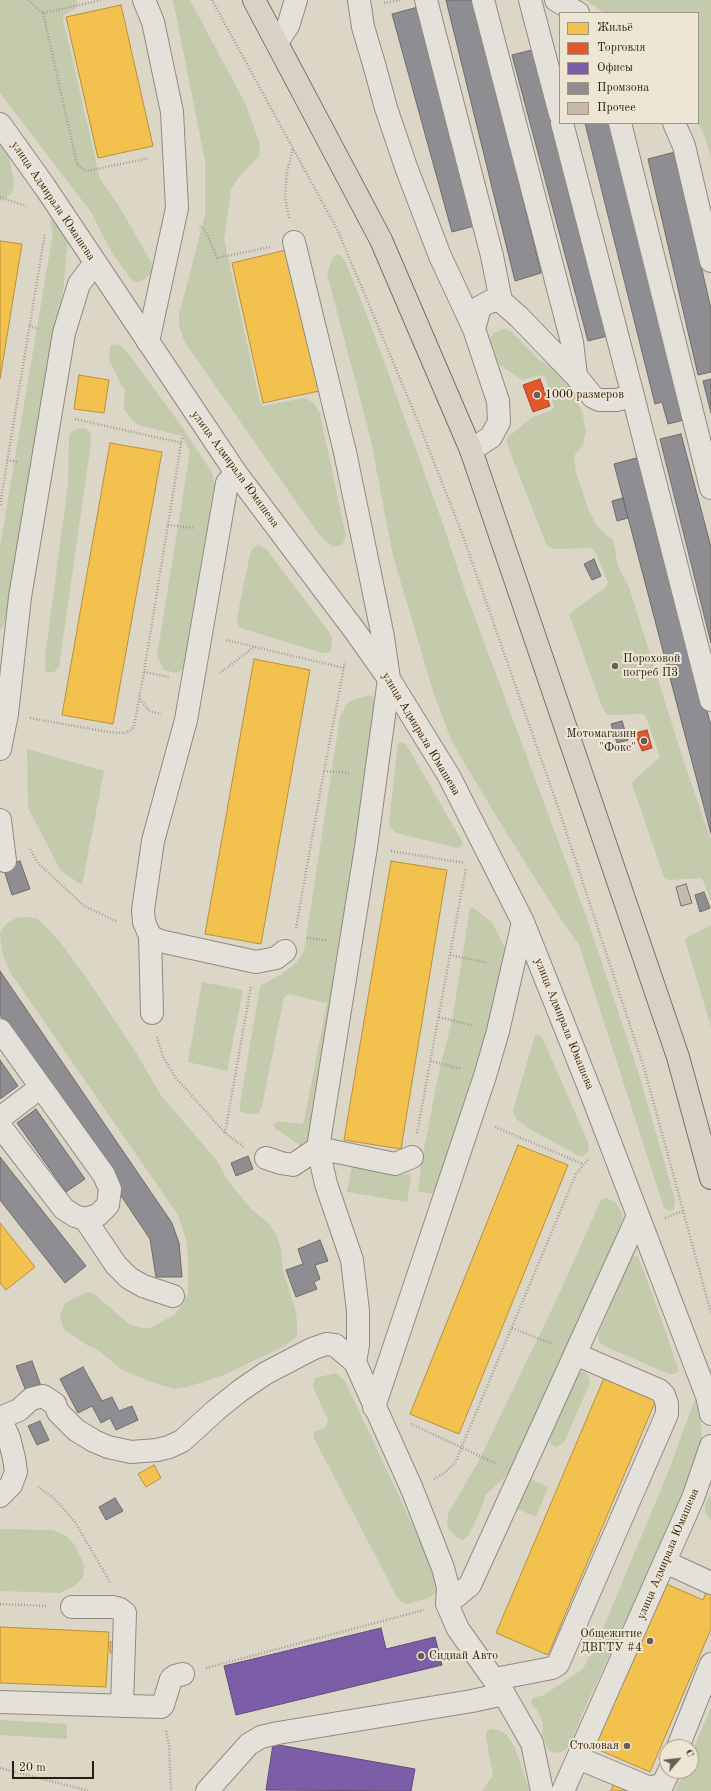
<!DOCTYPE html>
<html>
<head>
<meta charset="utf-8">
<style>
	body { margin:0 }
	#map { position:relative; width:711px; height:1791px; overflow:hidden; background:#dcd6c7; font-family:"Old Standard TT",serif }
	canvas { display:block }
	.legend { position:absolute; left:559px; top:12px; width:140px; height:112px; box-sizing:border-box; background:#eee6d5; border:1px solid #a19686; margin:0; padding:5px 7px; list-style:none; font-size:12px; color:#2d1d10 }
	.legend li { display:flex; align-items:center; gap:8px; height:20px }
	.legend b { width:20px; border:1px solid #a19686 }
	.north { position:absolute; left:659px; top:1739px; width:40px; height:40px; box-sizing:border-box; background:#eee6d5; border:1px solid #a19686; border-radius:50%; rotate:62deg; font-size:11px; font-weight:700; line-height:16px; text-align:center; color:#2d1d10 }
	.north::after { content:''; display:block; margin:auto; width:14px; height:18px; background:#6a5e50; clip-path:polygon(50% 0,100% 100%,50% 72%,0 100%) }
	.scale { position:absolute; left:12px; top:1761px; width:82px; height:18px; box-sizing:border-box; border:2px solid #2d1d10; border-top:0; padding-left:5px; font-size:12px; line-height:14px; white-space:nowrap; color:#2d1d10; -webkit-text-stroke:3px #eee6d5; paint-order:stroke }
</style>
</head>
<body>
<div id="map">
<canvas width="711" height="1791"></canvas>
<ul class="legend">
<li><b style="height:11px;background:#f2c14e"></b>Жильё</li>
<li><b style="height:11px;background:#e4572e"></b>Торговля</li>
<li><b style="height:11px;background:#7b5ea7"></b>Офисы</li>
<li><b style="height:11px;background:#8d8d92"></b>Промзона</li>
<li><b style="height:11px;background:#c8b8ae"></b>Прочее</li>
</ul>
<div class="north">С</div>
<div class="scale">20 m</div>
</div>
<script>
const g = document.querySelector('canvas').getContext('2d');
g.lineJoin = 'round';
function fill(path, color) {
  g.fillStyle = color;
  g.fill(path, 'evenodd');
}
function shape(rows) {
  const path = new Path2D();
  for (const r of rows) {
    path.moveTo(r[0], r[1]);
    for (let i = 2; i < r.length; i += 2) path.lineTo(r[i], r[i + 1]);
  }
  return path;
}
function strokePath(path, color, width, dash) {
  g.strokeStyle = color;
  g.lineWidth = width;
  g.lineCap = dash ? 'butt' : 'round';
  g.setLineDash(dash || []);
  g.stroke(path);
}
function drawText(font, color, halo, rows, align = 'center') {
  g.font = font + ' "Old Standard TT",serif';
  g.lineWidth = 4;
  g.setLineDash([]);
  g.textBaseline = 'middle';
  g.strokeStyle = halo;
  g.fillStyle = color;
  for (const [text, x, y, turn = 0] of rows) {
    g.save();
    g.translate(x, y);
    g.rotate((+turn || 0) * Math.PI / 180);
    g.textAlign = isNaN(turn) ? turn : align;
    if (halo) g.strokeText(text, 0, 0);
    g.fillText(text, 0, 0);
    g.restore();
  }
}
fill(shape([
	[0,0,77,0,78,4,75,9,64,15,63,19,100,179,117,203,153,265,153,273,141,281,135,282,130,278,112,253,91,212,0,93],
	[173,0,190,0,246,105,260,144,259,156,239,177,231,189,224,240,260,402,263,406,304,398,313,402,320,414,346,536,342,545,333,547,320,536,184,341,179,325,179,315,205,215,205,161],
	[586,0,711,0,711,158,705,137,698,123,698,13,604,13],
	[0,145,9,158,14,182,12,193,0,202],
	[53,218,68,240,63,292,37,427,11,606,3,626,0,630,0,547,53,233,50,222],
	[337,254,341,256,346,263,370,323,444,527,465,591,588,921,638,1071,670,1182,675,1200,674,1209,671,1211,664,1208,579,945,560,918,496,816,451,740,433,691,393,556,370,436,327,274,333,258],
	[504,329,512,332,539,360,554,368,574,388,577,400,582,412,586,431,583,444,574,456,576,473,588,508,595,523,602,531,613,540,618,566,629,587,682,756,711,840,711,901,702,878,669,880,664,877,632,784,633,781,660,757,646,717,643,714,607,715,603,709,569,614,606,587,608,582,596,553,591,548,555,549,547,546,507,444,507,438,531,418,552,410,554,407,545,377,541,375,522,380,497,363,489,340,494,333],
	[113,344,120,345,127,352,183,428,212,473,217,490,188,667,177,673,164,670,157,656,190,452,182,436,139,425,131,419,124,409,125,389,121,385,109,359,110,347],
	[85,428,90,433,91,443,59,667,54,672,46,672,45,657,68,485,69,439,70,433,76,429],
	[259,545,266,549,329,632,332,638,331,651,327,653,323,653,240,628,238,624,237,618,250,554,253,548],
	[370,695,376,699,315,1136,303,1148,275,1128,274,1124,277,1121,302,1124,304,1121,327,1003,289,994,284,997,262,1106,259,1113,247,1114,240,1111,240,1104,260,986,282,974,296,963,304,951,340,717,346,705,352,700],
	[400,742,406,744,462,841,462,846,458,848,396,833,391,828,389,822,398,744],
	[27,749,104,771,82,885,61,871,28,808],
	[472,907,492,922,506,950,506,970,439,1190,434,1194,420,1192,418,1189,422,1159,440,1067,452,1021,470,908],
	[24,917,37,918,61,943,92,986,138,1056,160,1094,217,1161,228,1181,251,1209,268,1223,276,1234,281,1249,283,1270,296,1312,297,1326,297,1336,285,1346,224,1375,187,1387,174,1389,154,1383,122,1370,98,1350,87,1345,63,1329,60,1315,65,1303,87,1292,93,1293,129,1324,144,1329,152,1327,174,1315,182,1305,188,1294,188,1261,187,1242,178,1215,12,975,6,963,2,951,0,933,6,924,16,918],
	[711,925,711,1027,685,940,686,938],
	[202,982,243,990,227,1071,188,1062],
	[538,1034,542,1037,588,1142,589,1149,584,1156,579,1156,530,1129,516,1119,513,1111,535,1035],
	[352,1165,411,1175,407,1202,347,1192],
	[606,1198,615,1202,621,1211,623,1218,583,1317,514,1467,502,1480,485,1495,484,1502,469,1535,463,1540,457,1538,448,1528,447,1521,449,1512,477,1464,555,1303,601,1200],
	[632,1255,638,1257,652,1293,679,1371,674,1374,669,1374,602,1345,598,1340,598,1335],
	[580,1372,585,1372,588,1375,590,1383,564,1442,557,1447,551,1444,549,1440,551,1433,575,1375],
	[336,1373,345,1381,426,1554,438,1590,431,1597,407,1604,401,1602,397,1597,314,1438,314,1432,326,1427,328,1420,313,1387,315,1378],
	[696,1396,699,1397,702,1438,694,1474,582,1714,570,1746,564,1751,555,1753,549,1751,542,1734,543,1723,537,1710,531,1703,533,1698,544,1695,583,1669,602,1631,669,1470],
	[528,1478,548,1487,536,1517,515,1508],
	[711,1492,711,1521,705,1512,705,1505],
	[0,1529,52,1530,65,1535,75,1545,84,1565,83,1577,73,1587,59,1593,0,1591],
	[711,1707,711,1791,675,1791,684,1771,691,1771,691,1755],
	[0,1720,67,1724,67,1739,0,1735],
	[491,1729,498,1730,507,1735,515,1748,530,1791,482,1791,493,1775,486,1738,486,1732]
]), '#c4caac');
const homes = shape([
	[121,5,153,146,98,158,66,17,121,5],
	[0,241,22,244,0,379,0,241],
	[286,250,319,391,263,403,232,263,286,250],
	[79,375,109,380,104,413,74,409,79,375],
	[110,443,162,452,113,724,62,715,110,443],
	[254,659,310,670,261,944,205,934,254,659],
	[391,861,447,870,401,1149,344,1140,391,861],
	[518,1145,568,1165,459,1434,410,1414,518,1145],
	[0,1223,35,1267,6,1290,0,1283,0,1223],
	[604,1378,656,1400,548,1655,496,1633,604,1378],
	[154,1465,161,1478,146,1487,138,1474,154,1465],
	[662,1582,703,1600,707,1590,711,1592,711,1629,650,1772,592,1747,662,1582],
	[0,1627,109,1632,106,1687,0,1683,0,1627],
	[110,1642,118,1642,118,1653,110,1653,110,1642],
	[614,1783,632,1791,611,1791,614,1783]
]);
fill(homes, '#f2c14e');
strokePath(homes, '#b7903b', 1);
const shops = shape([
	[540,379,550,406,533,412,523,385,540,379],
	[647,730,652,748,642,751,635,733,647,730]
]);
fill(shops, '#e4572e');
strokePath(shops, '#ad4625', 1);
const offices = shape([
	[381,1628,386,1649,435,1637,442,1665,236,1715,224,1666,381,1628],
	[273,1744,415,1769,411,1791,266,1790,273,1744]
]);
fill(offices, '#7b5ea7');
strokePath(offices, '#644a7a', 1);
const industry = shape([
	[446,0,474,0,541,273,515,281,446,0],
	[418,7,478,225,452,232,392,14,418,7],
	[536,49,611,335,588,341,512,55,536,49],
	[585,123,611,123,684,420,668,424,662,402,655,404,585,123],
	[675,152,711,309,711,372,698,375,648,159,675,152],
	[711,379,711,413,703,381,711,379],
	[681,434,711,547,711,643,660,439,681,434],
	[640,457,711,726,711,834,614,464,640,457],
	[623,498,628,518,617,521,612,501,623,498],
	[594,559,601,576,592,580,584,564,594,559],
	[622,721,628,740,617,743,611,724,622,721],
	[20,861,30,889,12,895,3,867,20,861],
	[704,892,710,908,700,912,695,895,704,892],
	[0,971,172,1223,179,1243,182,1277,156,1277,150,1239,0,1015,0,971],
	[0,1060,18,1086,0,1099,0,1060],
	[36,1109,85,1179,66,1192,17,1123,36,1109],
	[248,1156,253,1169,236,1176,231,1163,248,1156],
	[0,1157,86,1266,65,1283,0,1200,0,1157],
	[320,1240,328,1261,315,1265,320,1279,314,1282,317,1289,296,1297,286,1270,303,1264,298,1249,320,1240],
	[32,1361,41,1386,26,1391,16,1366,32,1361],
	[83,1367,102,1401,112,1397,119,1411,132,1406,138,1420,116,1430,110,1418,101,1423,92,1406,78,1413,60,1379,83,1367],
	[40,1421,49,1440,37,1445,28,1426,40,1421],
	[115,1498,123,1511,106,1520,99,1507,115,1498]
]);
fill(industry, '#8d8d92');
strokePath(industry, '#706b6b', 1);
const building = shape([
	[686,884,692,903,681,906,676,887,686,884]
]);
fill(building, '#c8b8ae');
strokePath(building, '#777167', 1);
const minor = shape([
	[144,0,153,22,172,112,177,208,148,342],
	[359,0,363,27,374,64,386,108,406,167,440,256,474,329],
	[426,0,492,256,501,301,491,301,480,307,474,329,498,401,499,422,491,437,471,450],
	[483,0,572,342,576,376,593,397,599,400,616,400,633,396,711,700],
	[530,0,560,114],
	[556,0,578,13],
	[277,42,288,26,296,0],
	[562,123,633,396],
	[620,123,711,488],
	[674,123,684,146,711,261],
	[0,124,45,187,236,473,355,631,389,679,449,776,523,922,590,1090,707,1396,711,1414],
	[294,242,345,452,383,637,389,679,366,847,318,1148,395,1164,412,1157],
	[501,301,519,317,576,376],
	[236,473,227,483,186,720,153,841,143,910,144,922,150,936,160,941,256,962,276,958,285,951],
	[0,749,7,714,20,597,64,333,79,284,95,263],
	[0,820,5,861],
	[150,936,152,1013],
	[0,1030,104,1175,110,1189,108,1205,98,1215,85,1219,75,1216,64,1209,0,1126],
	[0,1118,41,1087],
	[266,1158,281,1163,293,1165,318,1148,326,1184,352,1260,358,1311,358,1345,355,1362],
	[85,1219,116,1265,129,1278,143,1286,173,1296],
	[374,1407,485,1076,498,1031,523,922],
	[0,1418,19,1410,31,1399,43,1396,55,1404,58,1412,76,1430,94,1441,108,1447,131,1452,157,1450,169,1447,182,1441,216,1410,241,1390,266,1373,312,1349,326,1344,335,1345,355,1362,412,1489,443,1568,448,1587,447,1604,458,1629,504,1694],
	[0,1418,9,1438,14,1458,16,1472,11,1485,0,1496],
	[665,1562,711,1583],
	[447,1604,470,1585,638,1216],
	[72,1607,113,1607,120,1609,125,1613,122,1706],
	[495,1679,552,1668,558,1664,667,1414,667,1404,664,1395,659,1390,575,1354],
	[0,1702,161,1707,163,1705,171,1679,175,1676,183,1674],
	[678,1747,711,1664],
	[578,1758,650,1788,663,1784,669,1771],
	[207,1791,249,1744,261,1737,278,1733,472,1701,504,1694,532,1743,542,1791],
	[563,1791,693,1498,711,1446]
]);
const major = shape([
	[254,0,381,240,471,450,678,1057,711,1178]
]);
strokePath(minor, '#908a80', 24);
strokePath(major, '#777167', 24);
strokePath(shape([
	[28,0,43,13,102,0],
	[212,0,338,231,415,414,463,536,558,807,645,1071,711,1313],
	[384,3,401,0],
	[43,13,77,164,81,168,87,171,149,158],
	[0,197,26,206],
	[289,218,285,196,287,172,293,148],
	[200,226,206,232,217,258,270,247],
	[29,326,40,329],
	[75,419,182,443],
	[7,460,18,462],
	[0,505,45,233],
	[168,525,194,528],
	[226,640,344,668],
	[144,672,169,677],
	[220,673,254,647],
	[140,699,149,711,161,714],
	[30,718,108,732,125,733,131,730,134,726,144,672,182,438],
	[324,771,351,773],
	[30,849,38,863,84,906,118,922],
	[391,851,465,863],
	[296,928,324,771,345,662],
	[307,938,326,940],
	[450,955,488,963],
	[439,1017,474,1026],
	[157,1037,163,1057,176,1078,225,1133,244,1147],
	[430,1061,461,1069],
	[495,1127,583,1164],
	[225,1133,251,986],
	[417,1133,466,868],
	[665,1218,683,1211],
	[512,1328,553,1344],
	[411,1424,497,1464],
	[434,1479,444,1473,455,1463,576,1174,589,1158],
	[38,1487,55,1499,75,1522,110,1582],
	[0,1604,47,1606],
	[206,1668,424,1610],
	[166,1731,169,1745,171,1791],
	[0,1768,89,1791]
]), '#a29e97', 2.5, [1, 2]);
strokePath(minor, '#e4e1da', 22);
strokePath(major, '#d8d1c5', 22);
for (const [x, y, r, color] of [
	[537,395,4,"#6a5e50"],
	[615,666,4,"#6a5e50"],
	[644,741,4,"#6a5e50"],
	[650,1641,4,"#6a5e50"],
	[421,1656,4,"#6a5e50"],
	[627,1746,4,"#6a5e50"]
]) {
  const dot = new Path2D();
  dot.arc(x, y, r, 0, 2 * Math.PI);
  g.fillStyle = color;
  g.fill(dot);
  strokePath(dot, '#eee6d5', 1.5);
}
drawText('12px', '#2d1d10', '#eee6d5', [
	["улица Адмирала Юмашева",53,201,56],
	["улица Адмирала Юмашева",235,469,54],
	["улица Адмирала Юмашева",421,734,59],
	["улица Адмирала Юмашева",564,1024,68],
	["улица Адмирала Юмашева",668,1554,-67]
]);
drawText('12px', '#2d1d10', '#eee6d5', [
	["1000 размеров",545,395],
	["Пороховой",623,659],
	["погреб П3",623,673],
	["Мотомагазин",636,734,"right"],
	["\"Фокс\"",636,748,"right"],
	["Общежитие",642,1634,"right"],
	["ДВГТУ #4",642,1648,"right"],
	["Cидиай Авто",429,1656],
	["Столовая",619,1746,"right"]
], 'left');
</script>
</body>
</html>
